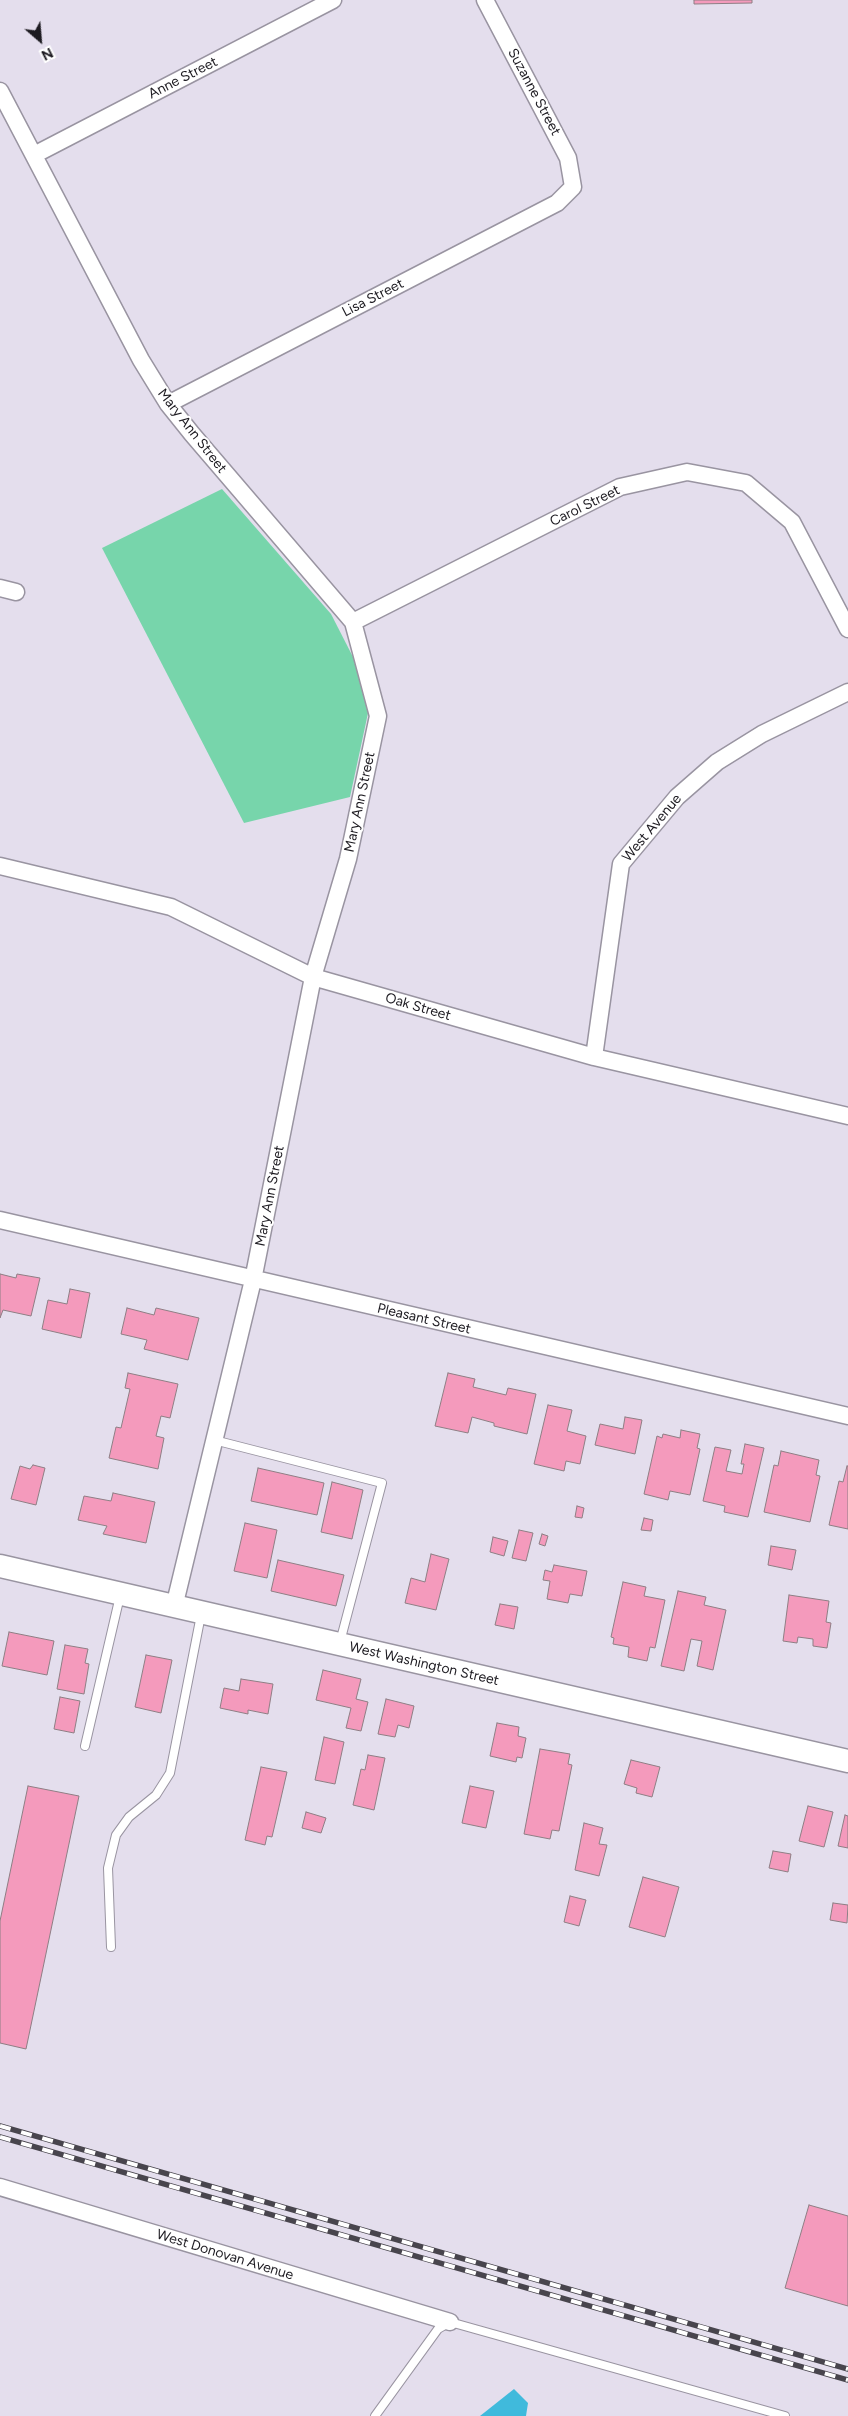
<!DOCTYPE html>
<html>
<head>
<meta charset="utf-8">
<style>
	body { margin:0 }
	#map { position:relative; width:848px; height:2416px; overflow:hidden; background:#e4deed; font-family:Figtree,sans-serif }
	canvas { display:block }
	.north { position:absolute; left:15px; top:15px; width:50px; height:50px; -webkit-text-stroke:4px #fff; paint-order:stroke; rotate:153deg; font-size:14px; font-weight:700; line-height:20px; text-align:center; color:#1d1b21 }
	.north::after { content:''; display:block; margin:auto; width:18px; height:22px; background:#1d1b21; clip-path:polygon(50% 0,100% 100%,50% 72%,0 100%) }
</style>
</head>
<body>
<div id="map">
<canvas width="848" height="2416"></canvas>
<div class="north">N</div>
</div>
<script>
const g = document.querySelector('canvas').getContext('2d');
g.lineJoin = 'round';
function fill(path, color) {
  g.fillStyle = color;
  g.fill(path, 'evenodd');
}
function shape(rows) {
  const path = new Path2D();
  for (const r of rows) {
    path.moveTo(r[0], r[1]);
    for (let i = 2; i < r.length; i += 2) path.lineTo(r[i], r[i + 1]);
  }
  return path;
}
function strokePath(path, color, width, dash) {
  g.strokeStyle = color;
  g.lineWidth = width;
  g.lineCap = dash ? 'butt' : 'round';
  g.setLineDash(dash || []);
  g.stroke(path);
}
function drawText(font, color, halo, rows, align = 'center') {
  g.font = font + ' Figtree,sans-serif';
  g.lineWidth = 4;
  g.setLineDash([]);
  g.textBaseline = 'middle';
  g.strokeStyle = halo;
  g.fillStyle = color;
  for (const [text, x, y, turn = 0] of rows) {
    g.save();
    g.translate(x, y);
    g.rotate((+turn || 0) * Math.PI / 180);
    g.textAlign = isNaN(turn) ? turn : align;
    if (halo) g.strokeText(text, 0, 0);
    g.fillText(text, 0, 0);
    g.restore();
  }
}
fill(shape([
	[222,489,331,614,353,657,368,713,350,797,244,823,102,548]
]), '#77d5ab');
fill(shape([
	[514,2389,528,2403,526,2416,480,2416]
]), '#40badc');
const building = shape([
	[694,0,752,0,752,3,694,4,694,0],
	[0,1274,16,1278,17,1274,40,1278,31,1316,3,1310,0,1318,0,1274],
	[70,1289,90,1293,81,1338,42,1329,48,1300,67,1304,70,1289],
	[127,1308,154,1315,156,1308,199,1318,188,1360,144,1349,147,1340,121,1334,127,1308],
	[128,1373,178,1384,170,1418,161,1416,156,1436,164,1438,158,1469,109,1458,116,1427,121,1428,130,1389,125,1388,128,1373],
	[448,1373,475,1379,473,1387,506,1395,508,1388,536,1394,527,1434,494,1426,494,1423,472,1417,468,1433,435,1426,448,1373],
	[548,1405,572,1410,567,1431,586,1436,580,1464,566,1461,564,1471,534,1464,548,1405],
	[625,1417,642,1420,635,1454,595,1445,600,1424,623,1429,625,1417],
	[681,1430,700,1434,697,1448,700,1449,690,1495,670,1491,668,1500,644,1494,657,1436,662,1438,663,1434,680,1438,681,1430],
	[745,1444,764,1448,748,1517,724,1512,725,1506,703,1501,715,1447,731,1450,726,1471,742,1474,744,1464,741,1464,745,1444],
	[781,1451,819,1460,816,1475,820,1476,810,1522,764,1512,774,1465,778,1466,781,1451],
	[33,1465,45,1468,36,1505,11,1499,20,1466,30,1469,33,1465],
	[847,1466,848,1466,848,1529,829,1525,839,1481,843,1482,847,1466],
	[258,1468,324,1483,317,1515,251,1501,258,1468],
	[332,1482,363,1490,352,1539,321,1532,332,1482],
	[113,1493,155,1502,146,1543,103,1534,107,1526,78,1520,84,1496,111,1501,113,1493],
	[577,1506,584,1508,582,1518,575,1517,577,1506],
	[644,1518,653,1520,651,1531,641,1530,644,1518],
	[245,1523,277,1530,267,1578,234,1571,245,1523],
	[519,1530,533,1533,526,1561,512,1558,519,1530],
	[542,1534,548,1536,545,1546,539,1544,542,1534],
	[493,1537,508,1541,504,1556,490,1552,493,1537],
	[771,1546,796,1550,792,1570,768,1565,771,1546],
	[431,1554,449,1559,436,1610,405,1603,411,1578,425,1582,431,1554],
	[278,1560,344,1575,336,1606,271,1591,278,1560],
	[554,1565,587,1571,582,1596,570,1594,568,1603,547,1599,550,1581,543,1580,545,1570,552,1572,554,1565],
	[623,1582,646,1587,644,1596,665,1600,655,1648,650,1647,647,1661,628,1657,629,1647,613,1644,614,1638,611,1637,623,1582],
	[678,1591,706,1597,704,1605,726,1610,713,1670,697,1666,702,1641,691,1639,684,1671,661,1666,678,1591],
	[789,1595,829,1601,826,1622,831,1623,827,1648,813,1646,813,1639,798,1637,797,1643,783,1641,789,1595],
	[500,1604,518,1607,514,1629,495,1625,500,1604],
	[9,1632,54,1641,47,1675,2,1666,9,1632],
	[65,1645,88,1649,85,1663,89,1664,84,1694,57,1689,65,1645],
	[146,1655,172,1660,161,1713,135,1707,146,1655],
	[323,1670,361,1679,356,1699,368,1702,361,1731,346,1728,351,1708,316,1700,323,1670],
	[241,1679,273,1684,268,1714,248,1710,248,1714,220,1708,224,1688,239,1691,241,1679],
	[60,1697,80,1701,74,1733,54,1729,60,1697],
	[386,1699,414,1706,409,1728,398,1725,395,1737,378,1734,386,1699],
	[497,1723,519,1727,518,1736,526,1738,522,1758,517,1757,516,1762,490,1756,497,1723],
	[324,1737,344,1742,335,1784,315,1780,324,1737],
	[540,1749,570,1754,568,1764,572,1765,559,1831,552,1830,550,1839,524,1834,540,1749],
	[368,1755,385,1758,374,1810,353,1805,361,1769,365,1770,368,1755],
	[631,1760,660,1767,652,1797,636,1793,637,1788,624,1784,631,1760],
	[261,1767,287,1772,272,1837,267,1836,265,1845,245,1840,261,1767],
	[28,1786,79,1796,26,2049,0,2043,0,1921,28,1786],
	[470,1786,494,1791,486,1828,462,1823,470,1786],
	[808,1806,833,1812,824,1847,799,1841,808,1806],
	[306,1812,326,1818,321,1833,302,1828,306,1812],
	[845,1815,848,1816,848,1848,838,1846,845,1815],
	[584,1823,603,1828,599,1844,607,1845,599,1876,575,1870,584,1823],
	[773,1851,791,1854,788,1872,769,1868,773,1851],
	[643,1877,679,1887,665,1937,629,1927,643,1877],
	[570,1896,586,1900,579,1926,564,1922,570,1896],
	[833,1903,848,1905,847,1923,830,1920,833,1903],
	[809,2205,848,2216,848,2306,785,2288,809,2205]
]);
fill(building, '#f49abc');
strokePath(building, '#8e7e84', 1);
const service = shape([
	[214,1440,382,1483,340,1642],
	[85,1746,120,1596],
	[111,1947,108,1868,116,1835,129,1817,156,1795,170,1773,201,1615],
	[375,2416,438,2329,450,2322,785,2416]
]);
const minor = shape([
	[0,91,141,360,168,404,192,434,353,622,378,716,348,859,313,977,253,1280,174,1607],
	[34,155,333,0],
	[168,404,557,203,573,187,568,158,485,0],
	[0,588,16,592],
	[353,622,620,487,687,472,746,483,792,522,848,629],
	[0,866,171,907,313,977,594,1057,848,1116],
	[594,1057,621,864,677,797,717,762,762,734,848,692],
	[0,1220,848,1416],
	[0,2187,450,2322]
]);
const secondary = shape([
	[0,1566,848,1761]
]);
strokePath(service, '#9994a1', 10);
strokePath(minor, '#9994a1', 19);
strokePath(secondary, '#9994a1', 25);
strokePath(service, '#fff', 8);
strokePath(minor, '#fff', 16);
strokePath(secondary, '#fff', 22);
const rail = shape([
	[0,2126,848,2369],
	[0,2137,848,2380]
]);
strokePath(rail, '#48454d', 5.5);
strokePath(rail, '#fff', 4, [11]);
drawText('14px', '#1d1b21', '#fff', [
	["Anne Street",183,78,-27],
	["Suzanne Street",534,92,62],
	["Lisa Street",373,298,-27],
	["Mary Ann Street",192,431,52],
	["Carol Street",585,506,-26],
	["Mary Ann Street",360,802,-78],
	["West Avenue",652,828,-50],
	["Oak Street",418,1007,16],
	["Mary Ann Street",270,1196,-79],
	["Pleasant Street",424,1319,13],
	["West Washington Street",424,1664,13],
	["West Donovan Avenue",225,2255,17]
]);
</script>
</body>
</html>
